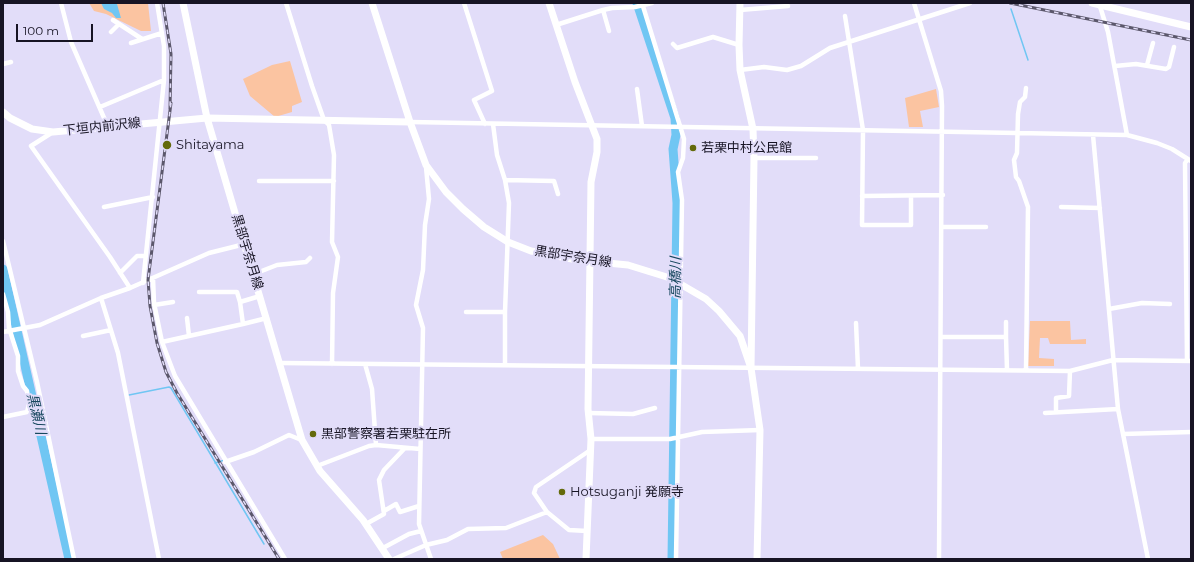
<!DOCTYPE html>
<html>
<head>
<meta charset="utf-8">
<style>
	body { margin:0 }
	#map { position:relative; width:1194px; height:562px; overflow:hidden; background:#e2ddf9; font-family:Montserrat,sans-serif }
	canvas { display:block }
	.frame { position:absolute; inset:0; border:4px solid #171424; pointer-events:none }
	.scale { position:absolute; left:16px; top:24px; width:77px; height:18px; box-sizing:border-box; border:2px solid #171424; border-top:0; padding-left:5px; font-size:12px; line-height:14px; white-space:nowrap; color:#171424; -webkit-text-stroke:3px #e2ddf9; paint-order:stroke }
</style>
</head>
<body>
<div id="map">
<canvas width="1194" height="562"></canvas>
<div class="frame"></div>
<div class="scale">100 m</div>
</div>
<script>
const g = document.querySelector('canvas').getContext('2d');
g.lineJoin = 'round';
function fill(path, color) {
  g.fillStyle = color;
  g.fill(path, 'evenodd');
}
function shape(rows) {
  const path = new Path2D();
  for (const r of rows) {
    path.moveTo(r[0], r[1]);
    for (let i = 2; i < r.length; i += 2) path.lineTo(r[i], r[i + 1]);
  }
  return path;
}
function strokePath(path, color, width, dash) {
  g.strokeStyle = color;
  g.lineWidth = width;
  g.lineCap = dash ? 'butt' : 'round';
  g.setLineDash(dash || []);
  g.stroke(path);
}
function drawText(font, color, halo, rows, align = 'center') {
  g.font = font + ' Montserrat,"Noto Sans JP",sans-serif';
  g.lineWidth = 4;
  g.setLineDash([]);
  g.textBaseline = 'middle';
  g.strokeStyle = halo;
  g.fillStyle = color;
  for (const [text, x, y, turn = 0] of rows) {
    g.save();
    g.translate(x, y);
    g.rotate((+turn || 0) * Math.PI / 180);
    g.textAlign = isNaN(turn) ? turn : align;
    if (halo) g.strokeText(text, 0, 0);
    g.fillText(text, 0, 0);
    g.restore();
  }
}
fill(shape([
	[89,3,148,3,151,31,141,31,106,14,94,11],
	[290,61,302,102,292,106,292,112,275,117,250,96,243,79,272,65],
	[936,89,939,107,920,111,923,127,909,127,905,98],
	[1030,321,1070,321,1071,340,1086,339,1086,344,1050,344,1048,338,1040,338,1039,358,1054,359,1054,366,1028,366],
	[543,535,553,544,560,559,503,559,500,552]
]), '#fbc4a1');
fill(shape([
	[101,3,117,4,121,18,116,18,112,13,104,9]
]), '#70c6f3');
strokePath(shape([
	[1011,9,1028,60],
	[129,395,169,387,171,388,264,544],
	[215,463,225,460]
]), '#70c6f3', 1.5);
strokePath(shape([
	[637,3,675,118,676,135,673,149,677,203,672,559],
	[3,269,69,559]
]), '#70c6f3', 9);
strokePath(shape([
	[61,3,71,42,108,127],
	[286,3,312,86,324,120,329,125,334,155,332,242,338,257,333,293,332,364],
	[464,3,492,91,474,100,485,124],
	[642,3,684,139,683,158,678,172,682,200,676,559],
	[914,3,941,91,942,106,939,559],
	[1099,3,1108,32,1127,135],
	[603,10,612,8,635,7,652,3],
	[740,10,788,6],
	[845,16,863,130,862,225,911,225,911,196],
	[113,20,142,39],
	[556,25,603,10,609,31],
	[111,32,119,24],
	[131,43,162,33],
	[673,44,677,48,713,37,739,45],
	[3,64,11,62],
	[1147,65,1153,43],
	[1115,66,1136,64,1166,69,1169,67,1174,47],
	[740,70,764,67,787,70,801,66,830,48,970,3],
	[637,89,642,126],
	[100,107,164,80],
	[410,122,1127,135,1157,143,1172,149,1191,161],
	[493,124,497,155,505,180,509,203,505,312],
	[53,132,31,146,110,257,130,288],
	[1093,135,1118,409,1148,559],
	[754,158,816,158],
	[426,167,429,199,425,225,423,270,416,305,423,328,419,524,431,559],
	[505,180,554,181,558,194],
	[259,181,334,181],
	[862,196,943,195],
	[104,207,153,197],
	[1061,207,1100,208],
	[942,227,986,227],
	[3,241,37,382,74,559],
	[120,273,137,256,146,256],
	[254,274,277,265,306,262,310,258],
	[153,278,154,303,162,342,175,376,285,559],
	[143,283,164,80,164,46,157,3],
	[199,292,237,292,240,302],
	[3,294,8,312,9,328,18,356,18,371,23,386,27,391,29,404,27,412,3,417],
	[154,305,173,302],
	[1109,309,1142,303,1170,304],
	[466,312,505,312,505,365],
	[187,318,189,336],
	[856,323,858,369],
	[243,324,267,318],
	[3,332,40,325,101,298],
	[83,336,111,330],
	[941,337,1006,337,1007,370],
	[1006,337,1006,322],
	[162,342,243,324,240,302,260,296],
	[1187,361,1185,163,1188,159],
	[280,363,1070,371,1113,360,1191,361],
	[365,364,372,389,376,445,420,449],
	[1026,370,1028,207,1019,181,1016,177,1014,160,1017,153,1018,114,1020,102,1025,97,1026,88],
	[1056,412,1056,398,1069,396,1070,371],
	[588,413,633,414,655,408],
	[1045,413,1118,409],
	[1123,434,1191,432],
	[591,439,670,439,702,432,760,430],
	[225,462,254,452,289,435,299,439,302,438],
	[317,466,369,446,376,445],
	[384,511,396,504,400,512,419,506],
	[547,512,534,493,536,487,589,451],
	[366,524,384,514,379,480,384,470,405,448],
	[383,548,409,534,421,531],
	[159,559,118,353,101,298,130,288,209,253,245,244],
	[394,559,426,545,447,540,468,529,506,528,547,512,569,530,587,531]
]), '#fff', 4.5);
strokePath(shape([
	[549,3,575,82,597,139,597,152,591,182,588,409,591,439,586,559],
	[740,3,739,45,740,70,753,129,754,158,751,368,760,430,757,559],
	[1092,3,1191,27],
	[3,112,10,118,32,129,53,132,207,118,183,3]
]), '#fff', 7);
strokePath(shape([
	[372,3,410,122,426,165,446,192,463,209,484,227,508,242,531,251,577,260,628,265,670,278,706,299,719,311,740,336,751,368],
	[389,559,363,520,320,471,302,440,207,118,410,122]
]), '#fff', 7);
const rail = shape([
	[163,3,171,54,170,109],
	[1010,3,1191,40],
	[171,103,148,280,150,306,157,343,166,372,177,393,279,559]
]);
strokePath(rail, '#5b576b', 3);
strokePath(rail, '#e2ddf9', 1.5, [4.5]);
for (const [x, y, r, color] of [
	[167,145,5,"#646a0b"],
	[693,148,4,"#646a0b"],
	[313,434,4,"#646a0b"],
	[562,492,4,"#646a0b"]
]) {
  const dot = new Path2D();
  dot.arc(x, y, r, 0, 2 * Math.PI);
  g.fillStyle = color;
  g.fill(dot);
  strokePath(dot, '#e2ddf9', 1.5);
}
drawText('13px', '#171424', '#e2ddf9', [
	["下垣内前沢線",102,127,-6],
	["黒部宇奈月線",247,252,73],
	["黒部宇奈月線",573,257,9]
]);
drawText('13px', '#171424', '#e2ddf9', [
	["Shitayama",176,145],
	["若栗中村公民館",701,148],
	["黒部警察署若栗駐在所",321,434],
	["Hotsuganji 発願寺",570,492]
], 'left');
drawText('italic 14px', '#17475e', '#e2ddf9', [
	["高橋川",676,278,-89],
	["黒瀬川",36,414,77]
]);
</script>
</body>
</html>
